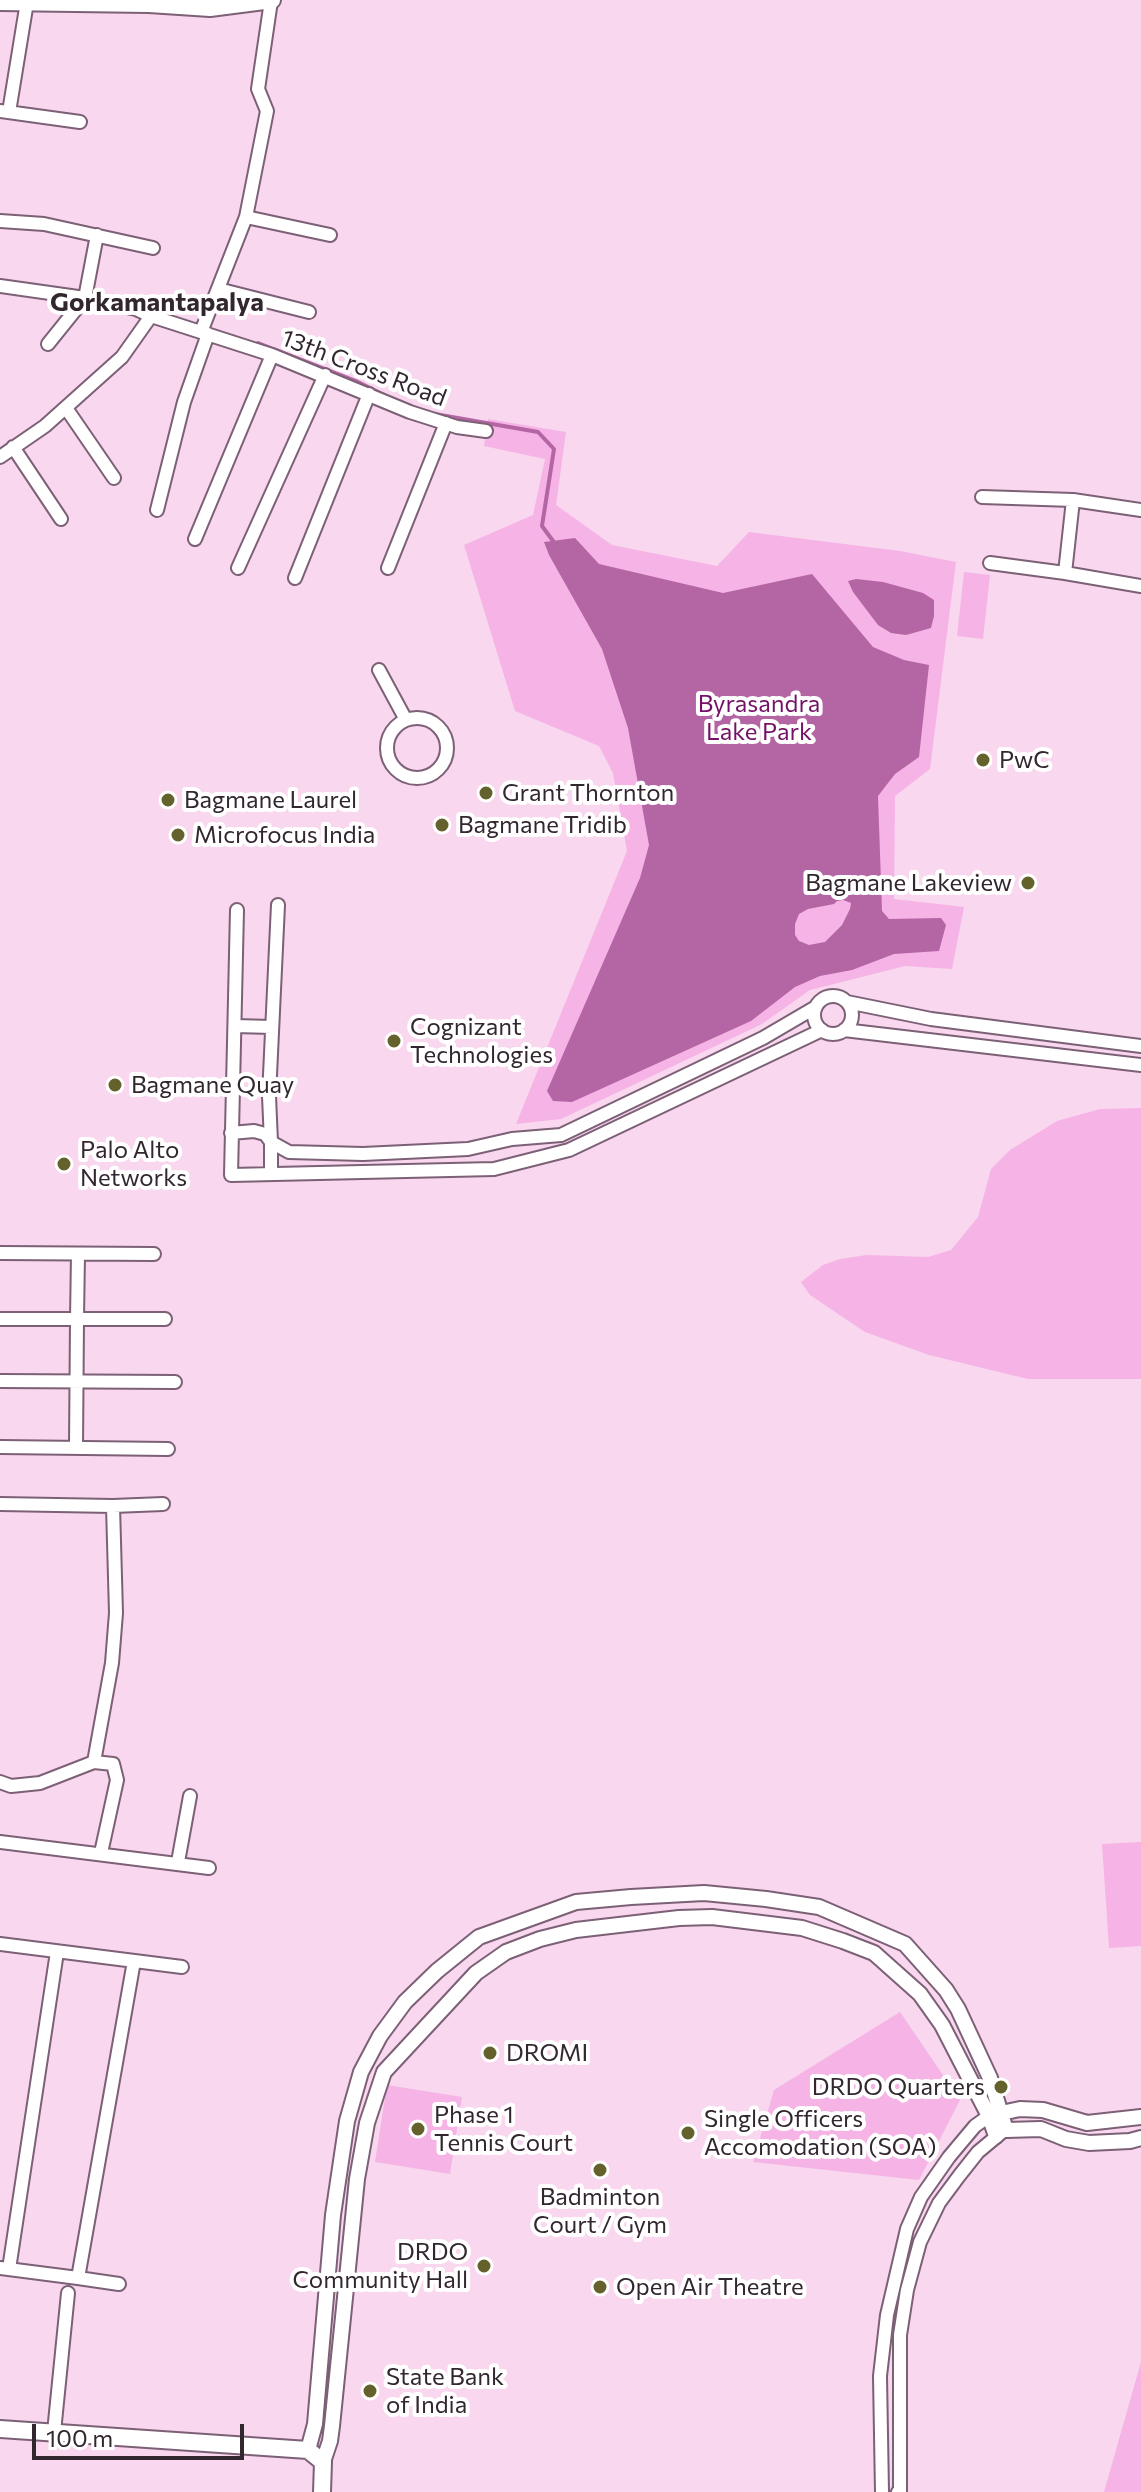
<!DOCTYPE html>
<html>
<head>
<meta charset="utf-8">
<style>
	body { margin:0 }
	#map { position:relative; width:1141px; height:2492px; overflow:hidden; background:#f8d7ef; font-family:Commissioner,sans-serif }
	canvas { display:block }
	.scale { position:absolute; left:32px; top:2424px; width:212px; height:36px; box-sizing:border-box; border:4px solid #32262f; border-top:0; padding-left:10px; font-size:24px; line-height:28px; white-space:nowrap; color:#32262f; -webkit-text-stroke:6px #fff; paint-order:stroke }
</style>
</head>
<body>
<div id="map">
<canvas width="1141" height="2492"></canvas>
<div class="scale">100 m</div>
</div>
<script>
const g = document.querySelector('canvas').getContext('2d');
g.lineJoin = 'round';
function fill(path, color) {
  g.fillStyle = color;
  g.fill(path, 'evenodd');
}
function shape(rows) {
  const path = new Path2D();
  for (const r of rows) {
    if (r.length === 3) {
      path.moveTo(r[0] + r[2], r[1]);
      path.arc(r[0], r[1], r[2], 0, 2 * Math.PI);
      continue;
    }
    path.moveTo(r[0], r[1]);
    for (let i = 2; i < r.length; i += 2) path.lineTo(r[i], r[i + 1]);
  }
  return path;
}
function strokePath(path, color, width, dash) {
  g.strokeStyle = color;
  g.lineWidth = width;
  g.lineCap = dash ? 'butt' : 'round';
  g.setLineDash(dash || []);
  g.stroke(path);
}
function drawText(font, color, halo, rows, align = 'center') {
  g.font = font + ' Commissioner,sans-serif';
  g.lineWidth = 8;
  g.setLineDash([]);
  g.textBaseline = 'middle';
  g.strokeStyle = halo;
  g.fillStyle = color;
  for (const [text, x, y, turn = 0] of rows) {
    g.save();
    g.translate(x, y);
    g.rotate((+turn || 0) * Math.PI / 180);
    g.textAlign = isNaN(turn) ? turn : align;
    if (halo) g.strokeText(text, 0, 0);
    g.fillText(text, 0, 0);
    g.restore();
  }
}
fill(shape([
	[488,419,566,432,556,505,612,545,717,566,749,532,900,551,956,562,930,769,895,796,894,899,964,907,952,969,905,966,810,990,762,1024,561,1119,516,1124,627,851,613,773,599,746,515,711,464,545,533,515,545,459,484,446],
	[964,572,990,575,983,639,957,636],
	[1141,1108,1141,1379,1028,1379,929,1355,865,1332,810,1295,801,1282,823,1265,840,1259,867,1255,928,1257,951,1250,978,1217,991,1169,1010,1150,1057,1121,1100,1109],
	[1141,1842,1141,1946,1109,1948,1102,1844],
	[900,2012,960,2100,919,2180,753,2162,774,2090],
	[387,2085,462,2097,450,2174,375,2162],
	[1141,2362,1141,2492,1104,2492]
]), '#f6b3e6');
fill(shape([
	[575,538,599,564,723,593,812,574,873,647,904,660,929,665,919,757,895,774,878,796,882,911,889,919,941,918,946,925,939,951,894,954,852,970,820,976,795,987,751,1021,572,1102,553,1101,547,1091,640,878,649,845,628,728,602,649,549,555,544,542],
	[843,900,851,903,850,909,842,925,825,942,809,945,799,941,795,935,795,924,799,914,808,909,834,904,837,901],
	[856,579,883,582,923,593,934,600,934,616,931,628,906,635,891,633,878,625,853,592,848,581]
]), '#b465a3');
strokePath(shape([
	[258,343,356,381,384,395],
	[429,413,538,432,554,449,542,526,556,545]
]), '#b465a3', 4);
const minor = shape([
	[0,111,80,122],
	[9,112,27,2],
	[246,217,330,235],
	[0,221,44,224,153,248],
	[0,286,85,298,136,309,151,316],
	[218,289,309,312],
	[201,332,246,217,267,111,258,89,271,1],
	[48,344,85,298,97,235],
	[66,408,114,478],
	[13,447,61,519],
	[0,457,45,426,122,357,151,316,272,355,410,412,457,427,486,431],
	[982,497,1073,500,1141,510],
	[1073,500,1065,573,1141,586],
	[157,510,184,402,208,334],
	[195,539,272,355],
	[990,563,1065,573],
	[238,568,325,375],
	[388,568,446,423],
	[295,578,369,394],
	[379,670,406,720],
	[417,748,30],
	[278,905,269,1096,271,1142,289,1152,363,1154,468,1149,512,1139,561,1135,763,1038,816,1007],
	[237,910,231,1175,494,1169,569,1150,822,1030],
	[833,1015,19],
	[847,1002,931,1019,1141,1046],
	[235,1026,272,1027],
	[844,1030,1141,1065],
	[231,1133,254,1131,265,1134,271,1142,271,1173],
	[0,1253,154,1254],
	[78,1254,77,1319,165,1319],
	[0,1319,77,1319,76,1448],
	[0,1381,175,1382],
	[0,1447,168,1449],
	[0,1504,113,1506,116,1613,112,1663,94,1762,113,1764,117,1780,101,1853],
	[113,1506,163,1504],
	[0,1782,11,1786,40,1783,94,1762],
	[0,1842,209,1868],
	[178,1862,190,1796],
	[0,1944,182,1967],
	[0,2268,78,2278,134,1961],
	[9,2269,57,1952],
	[78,2278,119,2284],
	[54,2432,68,2293],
	[882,2492,880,2376,887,2315,907,2229,921,2197,949,2157,975,2126,989,2116],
	[898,2492,900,2491,900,2335,907,2290,920,2242,939,2203,959,2176,978,2152,1002,2132]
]);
const tertiary = shape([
	[992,2115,1020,2109,1043,2110,1087,2123,1141,2117],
	[308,2450,315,2424,333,2215,347,2121,361,2072,380,2036,405,2002,437,1971,479,1937,576,1902,631,1897,704,1893,766,1899,819,1907,905,1944,946,1990,958,2009,990,2078,1006,2130,1041,2129,1066,2139,1089,2143,1130,2141,1141,2138],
	[323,2462,330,2441,332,2426,357,2179,367,2123,384,2072,476,1973,506,1952,540,1939,576,1930,679,1918,712,1917,802,1928,843,1941,874,1953,920,1994,942,2025,989,2116,996,2136]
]);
const secondary = shape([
	[0,2,149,4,210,8,272,0],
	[0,2429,308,2450,323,2462,322,2492]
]);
strokePath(minor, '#7c6075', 16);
strokePath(tertiary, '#7c6075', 18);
strokePath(secondary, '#7c6075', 20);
strokePath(minor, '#fff', 12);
strokePath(tertiary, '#fff', 14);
strokePath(secondary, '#fff', 16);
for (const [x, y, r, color] of [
	[983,760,8,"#64612d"],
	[486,793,8,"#64612d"],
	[168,800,8,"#64612d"],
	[442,825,8,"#64612d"],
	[178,835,8,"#64612d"],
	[1028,883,8,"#64612d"],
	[394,1041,8,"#64612d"],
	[115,1085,8,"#64612d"],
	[64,1164,8,"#64612d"],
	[490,2053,8,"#64612d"],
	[1001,2087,8,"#64612d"],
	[418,2129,8,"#64612d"],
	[688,2133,8,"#64612d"],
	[600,2170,8,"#64612d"],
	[484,2266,8,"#64612d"],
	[600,2287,8,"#64612d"],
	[370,2391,8,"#64612d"]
]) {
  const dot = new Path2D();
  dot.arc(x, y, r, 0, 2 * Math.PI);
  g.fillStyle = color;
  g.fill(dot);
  strokePath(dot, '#fff', 3);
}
drawText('24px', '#32262f', '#fff', [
	["13th Cross Road",364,368,21]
]);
drawText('24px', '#741166', '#fff', [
	["Byrasandra",759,704],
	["Lake Park",759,732]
]);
drawText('24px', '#32262f', '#fff', [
	["PwC",999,760],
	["Grant Thornton",502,793],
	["Bagmane Laurel",184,800],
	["Bagmane Tridib",458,825],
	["Microfocus India",194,835],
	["Bagmane Lakeview",1012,883,"right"],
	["Cognizant",410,1027],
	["Technologies",410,1055],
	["Bagmane Quay",131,1085],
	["Palo Alto",80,1150],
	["Networks",80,1178],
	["DROMI",506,2053],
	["DRDO Quarters",985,2087,"right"],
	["Phase 1",434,2115],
	["Tennis Court",434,2143],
	["Single Officers",704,2119],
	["Accomodation (SOA)",704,2147],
	["Badminton",600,2197,"center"],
	["Court / Gym",600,2225,"center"],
	["DRDO",468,2252,"right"],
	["Community Hall",468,2280,"right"],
	["Open Air Theatre",616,2287],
	["State Bank",386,2377],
	["of India",386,2405]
], 'left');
drawText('bold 26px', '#32262f', '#fff', [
	["Gorkamantapalya",157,302]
]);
</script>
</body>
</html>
